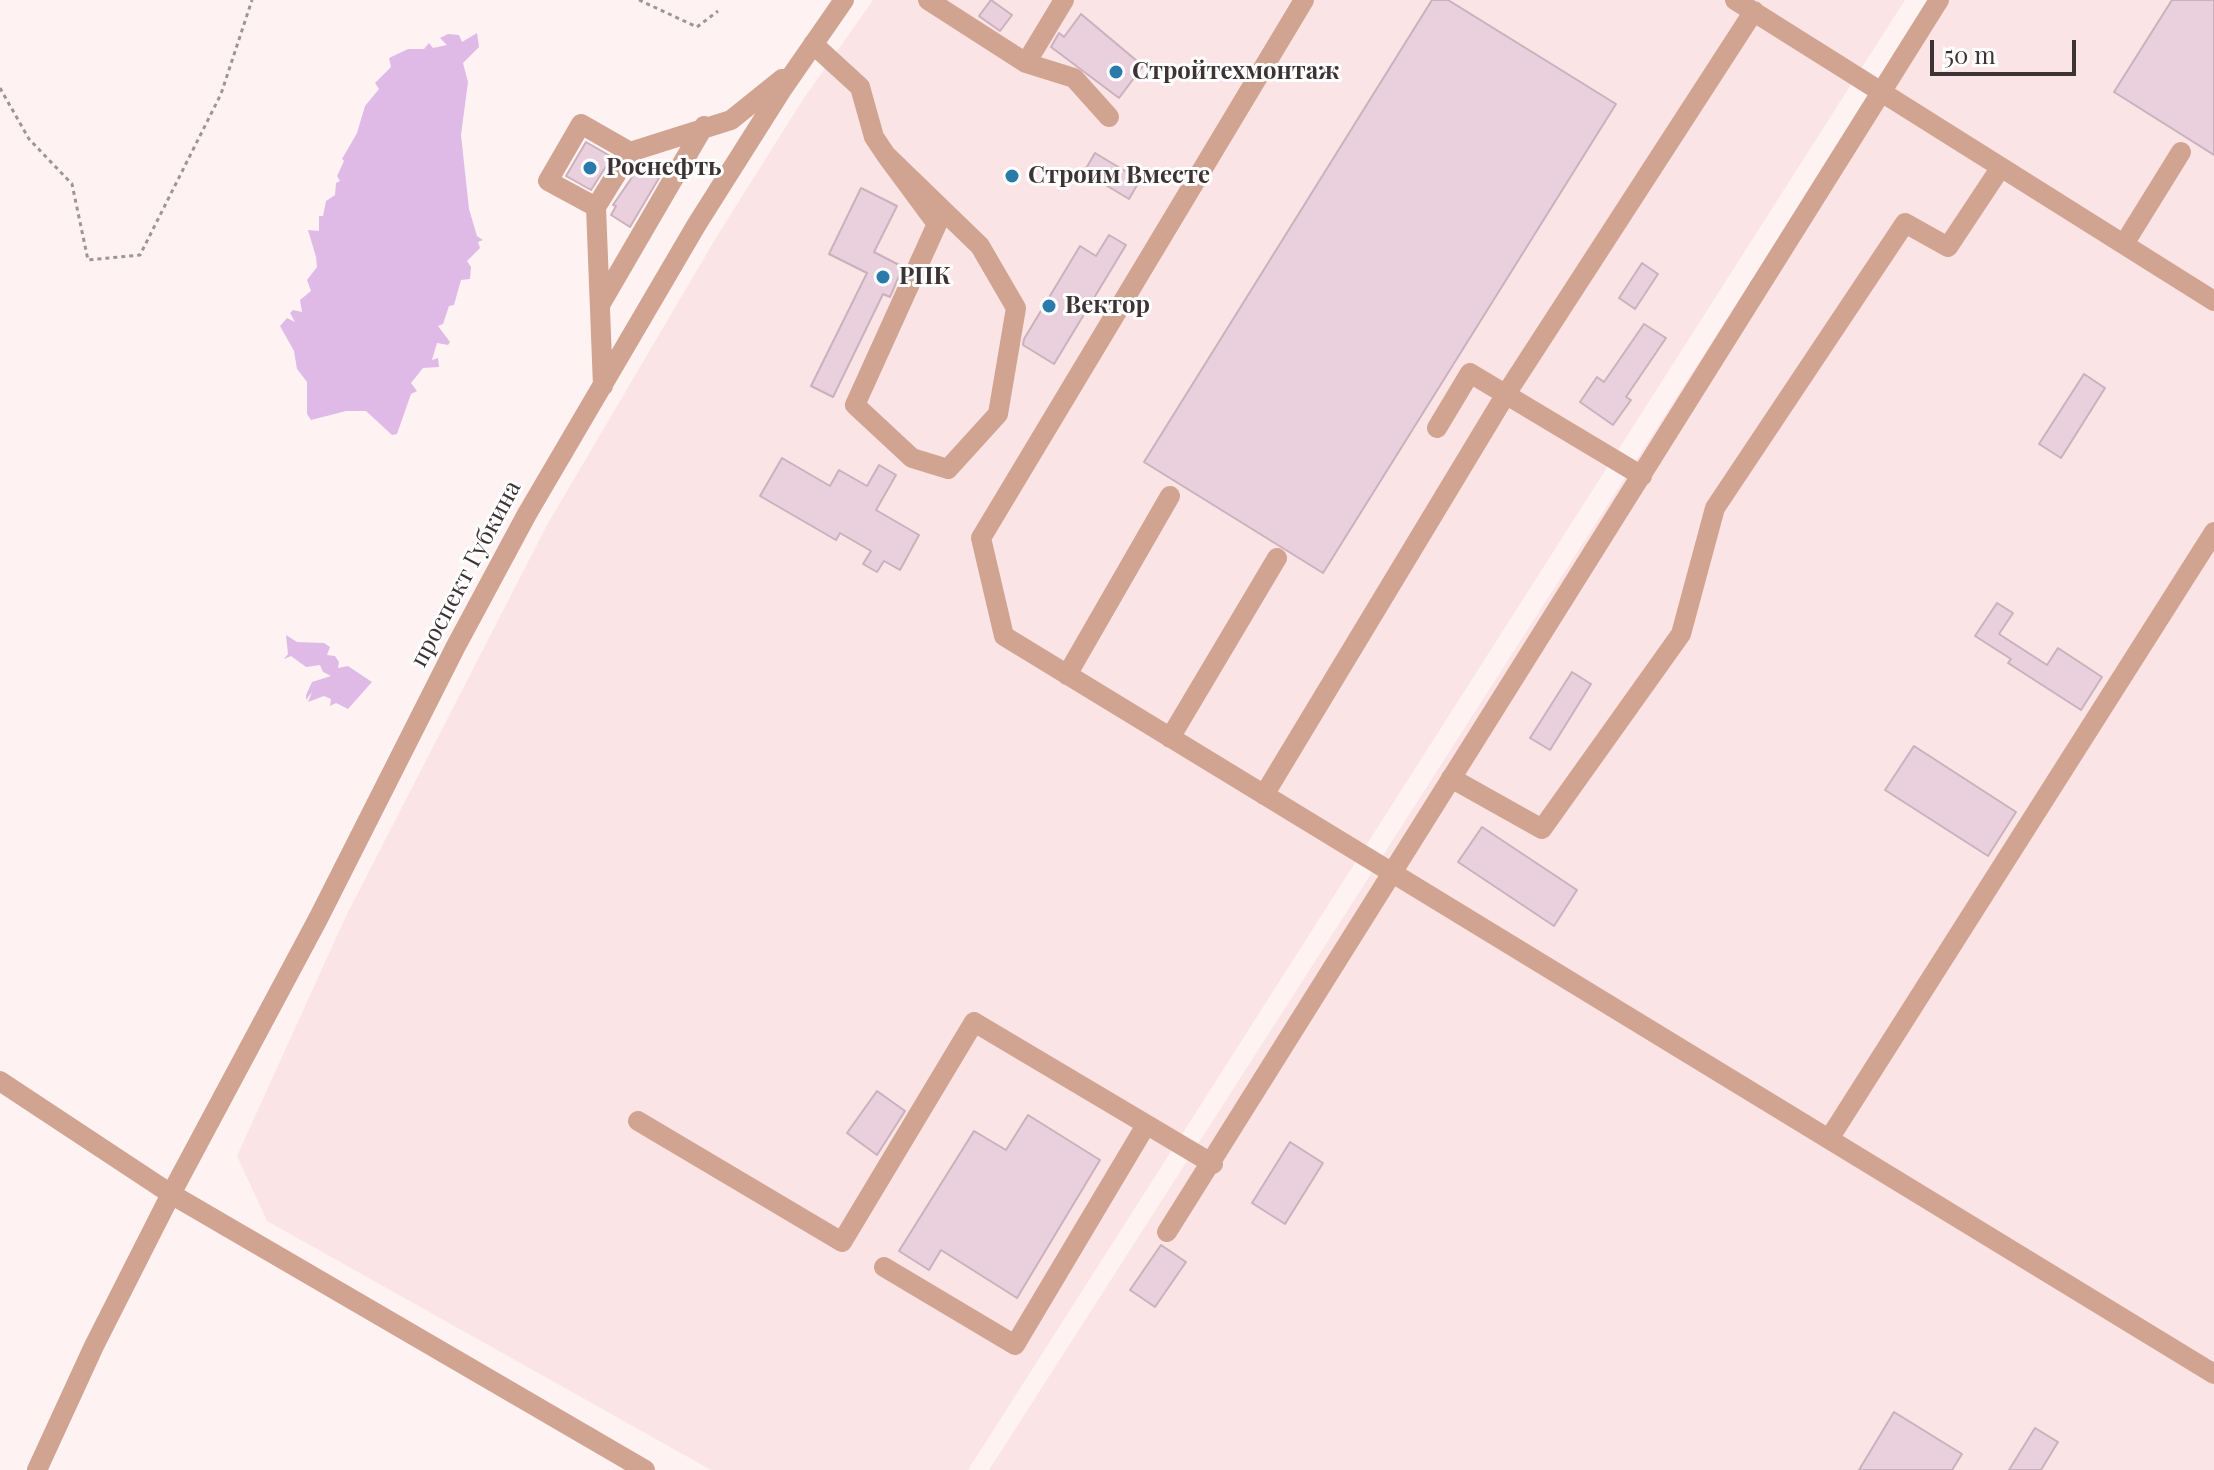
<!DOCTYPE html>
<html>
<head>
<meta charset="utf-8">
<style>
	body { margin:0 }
	#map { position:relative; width:2214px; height:1470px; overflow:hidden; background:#fff2f3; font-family:"Playfair Display",serif }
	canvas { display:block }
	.scale { position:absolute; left:1930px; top:40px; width:146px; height:36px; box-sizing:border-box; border:4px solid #3e3334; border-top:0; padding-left:10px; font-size:24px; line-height:28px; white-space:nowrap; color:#3e3334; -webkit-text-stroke:6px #fff; paint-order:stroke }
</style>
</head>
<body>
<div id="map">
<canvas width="2214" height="1470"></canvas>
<div class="scale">50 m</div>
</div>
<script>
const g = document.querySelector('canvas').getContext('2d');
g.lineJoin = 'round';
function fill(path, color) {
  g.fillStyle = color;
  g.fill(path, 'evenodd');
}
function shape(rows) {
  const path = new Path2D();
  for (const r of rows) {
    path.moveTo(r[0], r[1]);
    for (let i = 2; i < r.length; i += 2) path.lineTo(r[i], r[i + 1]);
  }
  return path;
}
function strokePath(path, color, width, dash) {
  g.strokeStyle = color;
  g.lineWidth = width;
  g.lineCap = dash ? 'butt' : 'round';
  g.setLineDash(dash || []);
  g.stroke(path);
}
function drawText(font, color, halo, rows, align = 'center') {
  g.font = font + ' "Playfair Display",serif';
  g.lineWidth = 6;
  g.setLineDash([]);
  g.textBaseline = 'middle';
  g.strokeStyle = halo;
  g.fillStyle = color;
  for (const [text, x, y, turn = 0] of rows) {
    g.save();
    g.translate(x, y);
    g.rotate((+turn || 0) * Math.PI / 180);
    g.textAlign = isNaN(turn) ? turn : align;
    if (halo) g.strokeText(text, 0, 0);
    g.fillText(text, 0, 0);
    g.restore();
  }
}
fill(shape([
	[873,0,1905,0,968,1470,711,1470,267,1221,237,1156,346,916,547,525,717,236,802,101],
	[1931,0,2214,0,2214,1470,989,1470]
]), '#fbe4e5');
fill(shape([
	[477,33,479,47,463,63,468,82,461,135,469,209,477,236,483,240,478,242,480,248,467,261,471,267,470,279,461,280,454,305,449,306,443,324,438,326,450,342,448,345,437,343,432,360,438,358,439,367,423,368,411,383,417,391,411,394,397,434,392,435,366,411,346,411,311,420,307,414,307,382,297,369,294,351,280,326,287,318,295,322,290,313,293,310,302,312,300,300,311,291,307,280,317,267,316,257,308,230,319,231,319,216,323,216,326,201,335,195,336,183,340,181,337,176,344,161,342,159,357,133,365,106,379,89,375,83,391,67,389,58,408,49,424,49,429,43,433,48,447,45,440,38,448,34,459,35,462,42],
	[286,635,297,642,324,643,330,647,327,655,335,656,339,662,338,668,348,666,372,682,348,709,336,703,330,706,331,699,324,696,308,702,312,692,306,700,306,695,312,682,331,676,323,672,320,665,306,667,291,656,284,659,288,654]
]), '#e0bae7');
const building = shape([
	[991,0,1012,15,1000,31,979,16,991,0],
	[1432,0,1448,0,1616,104,1323,573,1144,462,1432,0],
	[2172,0,2214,0,2214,155,2114,92,2172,0],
	[1081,14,1143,66,1119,98,1051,47,1059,33,1064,37,1081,14],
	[586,142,612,157,591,190,566,176,586,142],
	[1095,153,1140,180,1129,199,1084,172,1095,153],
	[639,167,659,178,630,227,611,215,616,206,613,205,639,167],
	[861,188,897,206,874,252,903,267,890,297,883,294,833,397,811,386,867,273,829,254,861,188],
	[1109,235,1126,245,1054,364,1023,345,1024,339,1080,246,1096,256,1109,235],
	[1642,263,1658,274,1635,309,1619,298,1642,263],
	[1644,324,1666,338,1626,397,1631,400,1613,425,1580,402,1597,377,1604,382,1644,324],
	[2084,374,2105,388,2061,458,2039,444,2084,374],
	[782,458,830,486,839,470,867,486,879,465,896,475,876,510,919,535,900,570,884,561,877,572,863,564,871,551,840,533,836,540,760,496,782,458],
	[1997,603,2013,613,1999,634,2047,665,2058,648,2102,677,2081,710,2008,663,2011,659,1975,636,1997,603],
	[1572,672,1591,684,1550,750,1530,738,1572,672],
	[1914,746,2016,812,1988,856,1885,790,1914,746],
	[1482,827,1577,890,1554,926,1458,862,1482,827],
	[877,1091,905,1111,877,1155,847,1133,877,1091],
	[1028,1115,1100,1160,1017,1298,941,1250,929,1270,899,1251,974,1131,1006,1150,1028,1115],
	[1290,1142,1323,1163,1285,1224,1252,1203,1290,1142],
	[1161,1245,1186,1262,1155,1307,1130,1290,1161,1245],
	[1894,1412,1962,1454,1952,1470,1859,1470,1894,1412],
	[2035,1428,2058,1442,2041,1470,2009,1470,2035,1428]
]);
fill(building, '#ead0dc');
strokePath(building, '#cbb1bd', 2);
strokePath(shape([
	[639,0,697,27,718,11],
	[0,88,29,139,72,184,88,260,140,255,221,94,252,0]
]), '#a09495', 3, [4, 4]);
strokePath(shape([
	[928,0,1026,63,1074,78,1109,117],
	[1304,0,981,538,1004,636,2214,1374],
	[1735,0,2214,301],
	[813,44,860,87,874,137,886,155,937,224,855,405,912,458,948,469,998,414,1016,308,980,246,886,155],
	[1026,63,1064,0],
	[596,207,630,152],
	[2124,244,2181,152],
	[600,305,704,126],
	[603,386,596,207,548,181,581,124,630,152,731,120,782,79],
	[1437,428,1470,373,1642,476],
	[1067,675,1170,496],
	[1170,738,1277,558],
	[1451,778,1542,829,1681,634,1715,508,1905,223,1948,247,2001,167],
	[1264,795,1506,394,1754,11],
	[0,1081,171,1194,645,1470],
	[638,1121,842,1242,974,1022,1213,1164],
	[1829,1139,2214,532],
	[1167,1232,1939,0],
	[884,1267,1015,1345,1146,1125],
	[37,1470,94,1346,171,1194,318,919,456,646,527,514,697,224,783,88,844,0]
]), '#d1a391', 20);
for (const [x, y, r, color] of [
	[1116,72,8,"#2b7aac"],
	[590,168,8,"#2b7aac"],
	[1012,176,8,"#2b7aac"],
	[883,277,8,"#2b7aac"],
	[1049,306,8,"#2b7aac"]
]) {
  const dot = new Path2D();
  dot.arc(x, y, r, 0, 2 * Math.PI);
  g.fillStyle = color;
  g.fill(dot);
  strokePath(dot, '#fff', 3);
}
drawText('bold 24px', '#3e3334', '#fff', [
	["Стройтехмонтаж",1132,72],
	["Роснефть",606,168],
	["Строим Вместе",1028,176],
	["РПК",899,277],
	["Вектор",1065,306]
], 'left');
drawText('24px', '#3e3334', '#fff', [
	["проспект Губкина",466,574,-62]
]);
</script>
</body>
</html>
